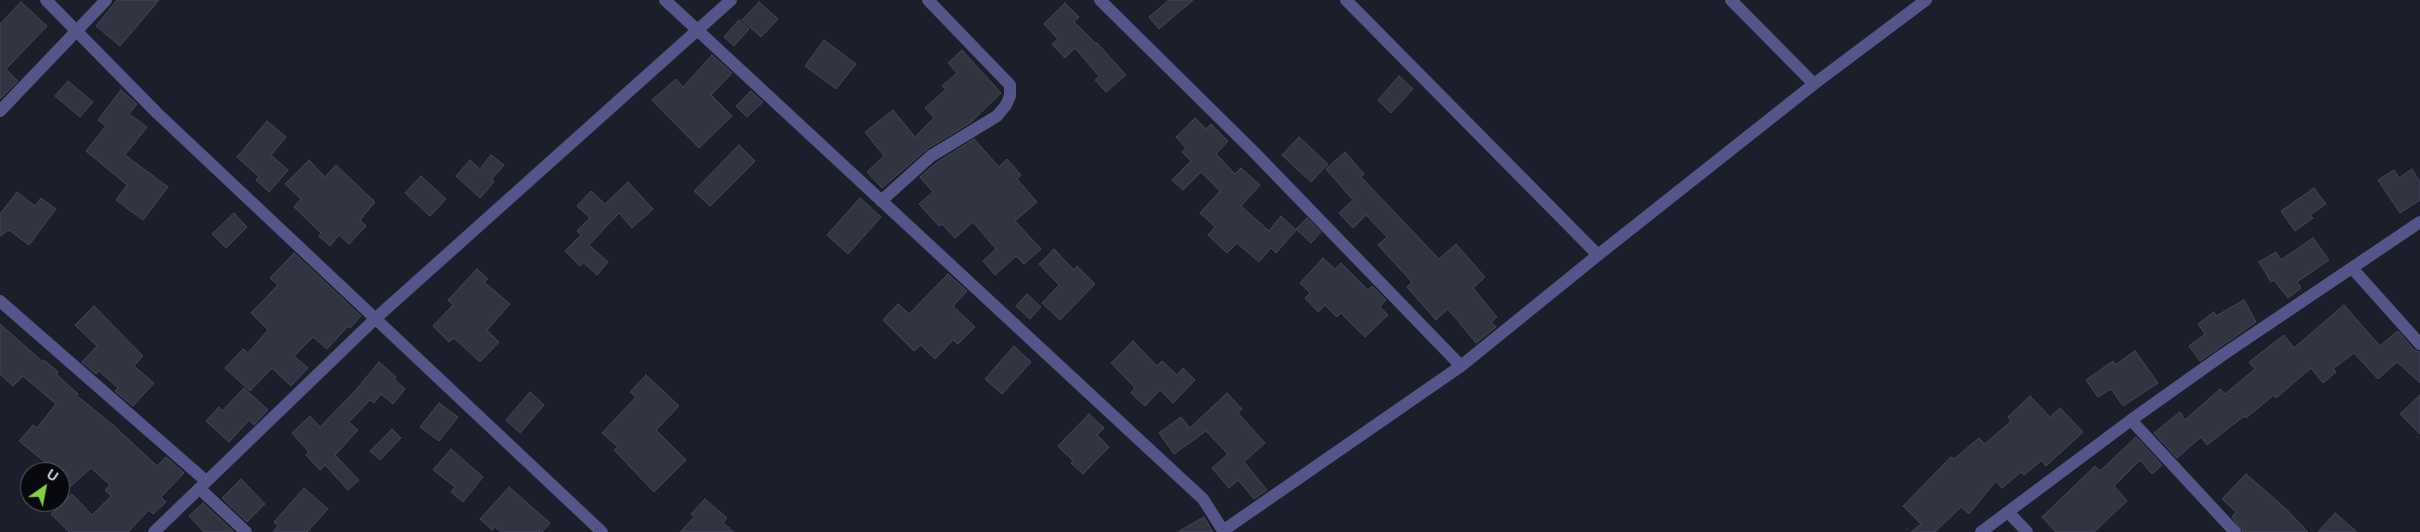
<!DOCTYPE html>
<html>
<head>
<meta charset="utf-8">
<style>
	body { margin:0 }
	#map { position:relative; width:2420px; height:532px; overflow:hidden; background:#1d1e2b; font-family:Mulish,sans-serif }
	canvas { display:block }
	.north { position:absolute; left:20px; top:462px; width:50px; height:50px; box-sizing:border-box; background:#08090e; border:1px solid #5e5f66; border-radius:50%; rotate:33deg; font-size:14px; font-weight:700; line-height:20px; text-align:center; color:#dfe0e9 }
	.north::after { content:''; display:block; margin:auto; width:18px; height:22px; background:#8ace47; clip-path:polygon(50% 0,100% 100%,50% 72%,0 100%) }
</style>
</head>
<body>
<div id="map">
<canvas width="2420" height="532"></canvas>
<div class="north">U</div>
</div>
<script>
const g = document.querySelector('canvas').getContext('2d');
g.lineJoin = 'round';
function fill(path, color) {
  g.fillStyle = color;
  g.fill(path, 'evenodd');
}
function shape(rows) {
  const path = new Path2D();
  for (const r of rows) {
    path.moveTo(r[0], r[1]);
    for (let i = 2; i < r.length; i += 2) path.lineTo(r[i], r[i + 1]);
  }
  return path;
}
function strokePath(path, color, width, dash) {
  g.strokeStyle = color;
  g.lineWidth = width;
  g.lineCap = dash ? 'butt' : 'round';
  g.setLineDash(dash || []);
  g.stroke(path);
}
const building = shape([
	[117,0,159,0,120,46,96,26,117,0],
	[1169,0,1193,0,1159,29,1149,17,1169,0],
	[21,2,47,26,6,69,18,81,0,99,0,24,21,2],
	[759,2,778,19,761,37,742,20,759,2],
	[1065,3,1079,17,1074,22,1096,44,1097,43,1126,75,1106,92,1095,80,1099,76,1075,48,1065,58,1052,44,1058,39,1044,24,1065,3],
	[739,20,749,29,734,46,724,37,739,20],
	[824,40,856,64,836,89,805,66,824,40],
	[962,50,1001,93,970,123,927,149,882,188,867,172,884,156,865,132,893,110,915,137,934,118,925,108,946,89,942,86,957,73,948,63,962,50],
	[712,55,732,73,711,95,732,116,699,148,652,100,676,79,683,87,712,55],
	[1399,76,1413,89,1391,113,1378,100,1399,76],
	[68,81,93,102,80,117,55,96,68,81],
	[121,90,137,104,129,114,147,127,125,155,168,187,143,220,116,200,127,185,86,151,106,126,98,120,121,90],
	[751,91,763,102,747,117,736,106,751,91],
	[1195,118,1206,129,1211,124,1228,141,1216,154,1235,174,1241,168,1260,185,1241,206,1269,231,1281,216,1296,230,1276,253,1271,248,1259,262,1237,243,1227,253,1208,235,1215,227,1200,213,1220,191,1201,172,1183,190,1172,180,1191,161,1182,152,1186,148,1176,137,1195,118],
	[267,121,286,137,271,155,288,170,269,192,256,180,259,177,237,157,267,121],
	[1299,137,1328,164,1311,182,1282,155,1299,137],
	[974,139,999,167,1007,159,1021,175,1017,179,1037,202,1015,221,1041,249,1024,264,1016,256,995,275,983,261,996,249,973,222,955,238,942,224,939,226,919,204,933,192,920,177,936,163,974,139],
	[739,145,755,161,710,206,694,191,739,145],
	[1345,152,1364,174,1361,177,1439,259,1456,244,1485,277,1473,288,1497,317,1491,322,1496,327,1476,343,1448,309,1436,320,1407,287,1412,282,1378,245,1387,237,1366,215,1353,228,1339,213,1353,200,1326,169,1345,152],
	[491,155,504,165,492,179,494,182,480,198,456,176,470,160,480,169,491,155],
	[309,160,325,177,336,165,375,202,360,220,366,226,349,244,339,235,330,246,319,236,321,233,294,207,301,199,285,184,309,160],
	[2412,169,2420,182,2420,200,2400,213,2378,180,2394,170,2399,178,2412,169],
	[421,176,446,199,430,216,405,193,421,176],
	[628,182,653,209,632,228,619,213,589,245,608,262,597,275,584,263,580,266,565,251,581,235,577,231,590,218,577,206,591,191,605,204,628,182],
	[2314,188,2326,204,2310,215,2313,218,2295,231,2281,211,2314,188],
	[17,192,35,206,41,198,56,209,29,245,9,230,0,236,0,214,17,192],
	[860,198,881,217,848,254,827,235,860,198],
	[234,213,247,227,226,248,212,234,234,213],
	[1307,218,1321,232,1311,243,1296,229,1307,218],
	[2313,238,2329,260,2297,282,2301,288,2288,298,2274,280,2271,282,2259,262,2276,252,2281,260,2313,238],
	[1054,249,1074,270,1077,266,1095,284,1060,320,1042,303,1059,285,1039,264,1054,249],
	[294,253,361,316,350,328,348,326,327,349,313,337,294,356,308,368,291,386,272,368,250,391,225,368,243,349,248,353,268,330,251,313,278,285,270,278,294,253],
	[1323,258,1335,269,1341,263,1368,290,1372,286,1386,300,1380,307,1388,315,1365,337,1341,313,1337,317,1325,305,1318,312,1305,298,1310,293,1300,283,1323,258],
	[477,269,488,279,484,282,510,304,487,330,499,342,480,362,454,338,449,342,433,326,453,305,448,300,477,269],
	[948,274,967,291,953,306,975,327,958,344,953,340,935,359,921,345,914,351,883,320,898,304,909,314,948,274],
	[1027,294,1041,307,1030,319,1016,306,1027,294],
	[2244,300,2256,322,2200,361,2189,346,2205,334,2198,324,2214,312,2216,316,2244,300],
	[2344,305,2380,346,2396,332,2399,332,2414,350,2420,352,2420,383,2397,362,2378,379,2354,353,2333,369,2336,372,2323,383,2311,368,2276,398,2274,395,2246,418,2244,416,2207,445,2201,437,2177,458,2154,433,2180,412,2185,420,2220,389,2225,394,2255,369,2249,362,2284,335,2294,348,2344,305],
	[94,306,143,356,134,366,154,383,133,406,115,391,118,388,99,371,96,374,82,362,97,346,75,325,94,306],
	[0,324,43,362,44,360,58,372,56,374,78,394,76,395,113,425,157,466,166,457,184,473,161,497,166,502,153,514,149,510,128,532,69,532,51,514,72,494,92,515,111,496,105,490,110,485,91,468,60,496,60,472,57,472,19,441,33,425,37,428,56,404,23,376,13,386,0,374,0,324],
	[1133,341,1157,366,1162,361,1177,375,1183,368,1195,380,1173,403,1160,390,1145,406,1131,393,1135,388,1111,363,1133,341],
	[1014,346,1031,362,1002,394,985,379,1014,346],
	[2135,351,2158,383,2123,406,2111,389,2098,397,2086,380,2113,361,2115,365,2135,351],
	[379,362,396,377,394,379,405,389,393,404,381,394,374,403,370,400,349,422,358,430,335,455,359,480,348,490,325,465,320,470,306,455,309,452,292,433,310,416,320,427,355,391,379,362],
	[646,375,679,406,656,430,686,460,654,492,614,450,618,447,602,433,636,397,630,392,646,375],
	[244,388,268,410,254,425,249,420,229,442,206,421,219,407,222,411,244,388],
	[530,392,544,405,520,433,506,420,530,392],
	[1227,393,1242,409,1238,413,1265,443,1244,462,1267,490,1254,499,1238,480,1229,488,1212,468,1228,454,1206,431,1174,454,1159,433,1181,417,1190,428,1227,393],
	[2420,395,2420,434,2400,414,2420,395],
	[2030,396,2050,417,2060,408,2083,432,2046,466,2042,460,2024,475,2021,472,2002,488,1996,481,1969,514,1961,507,1935,532,1911,532,1921,524,1903,506,1951,457,1954,459,1979,438,1985,444,2011,421,2008,417,2030,396],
	[439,403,458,417,439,441,420,427,439,403],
	[1089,414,1104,428,1097,435,1109,447,1083,474,1071,463,1073,461,1058,446,1089,414],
	[392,429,401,438,380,460,370,451,392,429],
	[2136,437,2162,465,2152,474,2140,460,2114,486,2127,501,2094,532,2056,532,2042,517,2095,466,2100,471,2136,437],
	[451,449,483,477,463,502,451,492,455,487,433,470,451,449],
	[2246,474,2285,508,2308,532,2243,532,2232,517,2236,512,2222,499,2246,474],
	[241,479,265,504,247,522,222,498,241,479],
	[509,487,550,523,542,532,501,532,495,527,492,530,480,519,509,487],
	[304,488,328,509,307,532,273,532,278,526,274,522,304,488],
	[705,499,727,518,723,523,734,532,680,532,694,517,691,514,705,499],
	[203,503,234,532,204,532,189,516,203,503],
	[2335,513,2357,532,2318,532,2335,513],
	[1204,517,1213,532,1178,532,1204,517]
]);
fill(building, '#333442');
strokePath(building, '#464756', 1);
strokePath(shape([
	[46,0,157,113,602,532],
	[665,0,1203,499,1224,532],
	[1100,0,1253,151,1461,366],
	[1346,0,1598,255,1814,84,1926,0],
	[1731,0,1814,84],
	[0,111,106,0],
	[881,201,931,156,997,116,1006,105,1010,96,1010,85,928,0],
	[2352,268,2420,344],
	[0,301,206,481],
	[2131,420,2235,532],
	[200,489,246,532],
	[2008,512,2027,532],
	[1224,530,1461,366,1598,255],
	[154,532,376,318,731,0],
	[1981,532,2131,420,2224,354,2420,222]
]), '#545588', 12);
</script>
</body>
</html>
